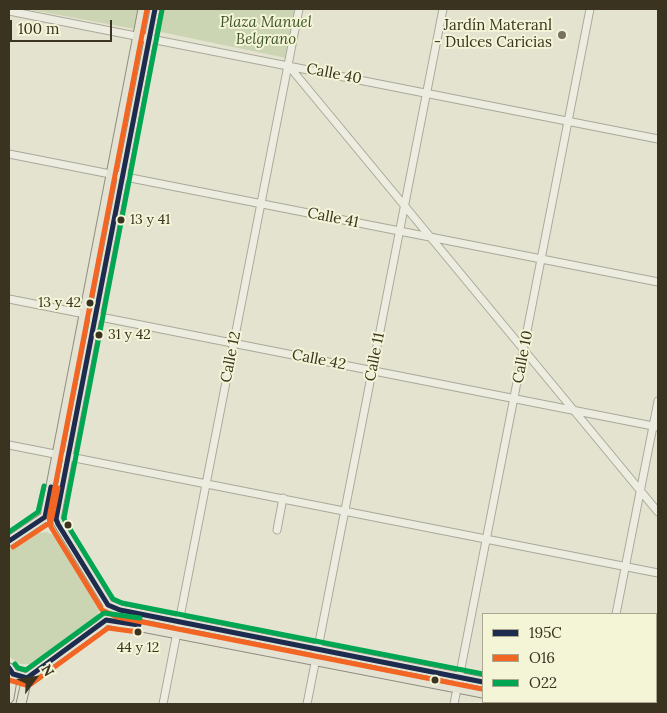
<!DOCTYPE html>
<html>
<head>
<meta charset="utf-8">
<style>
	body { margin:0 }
	#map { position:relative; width:667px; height:713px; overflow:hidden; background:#e4e3d0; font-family:Lora,serif }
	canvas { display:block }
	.frame { position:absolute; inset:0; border:10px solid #393320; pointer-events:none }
	.legend { position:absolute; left:482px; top:613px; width:175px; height:90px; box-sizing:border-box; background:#f4f4d7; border:1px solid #a9a78e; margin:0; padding:6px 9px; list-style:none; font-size:15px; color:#393320 }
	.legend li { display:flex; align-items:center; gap:10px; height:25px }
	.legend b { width:25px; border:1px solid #a9a78e }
	.north { position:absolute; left:10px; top:653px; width:50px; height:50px; -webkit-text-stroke:4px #f4f4d7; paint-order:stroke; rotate:59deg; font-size:14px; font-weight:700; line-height:20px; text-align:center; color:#393320 }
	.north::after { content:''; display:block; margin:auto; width:18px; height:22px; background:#393320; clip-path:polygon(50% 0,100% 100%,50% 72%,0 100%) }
	.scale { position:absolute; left:10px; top:20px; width:102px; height:22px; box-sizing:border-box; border:2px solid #393320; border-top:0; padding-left:6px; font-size:15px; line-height:18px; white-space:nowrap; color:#393320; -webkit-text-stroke:4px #f4f4d7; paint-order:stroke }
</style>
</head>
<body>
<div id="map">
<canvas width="667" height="713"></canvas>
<div class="frame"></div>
<ul class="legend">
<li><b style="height:6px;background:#1d2b4f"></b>195C</li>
<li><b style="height:6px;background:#f26522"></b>O16</li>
<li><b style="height:6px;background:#00a651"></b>O22</li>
</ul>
<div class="north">N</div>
<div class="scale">100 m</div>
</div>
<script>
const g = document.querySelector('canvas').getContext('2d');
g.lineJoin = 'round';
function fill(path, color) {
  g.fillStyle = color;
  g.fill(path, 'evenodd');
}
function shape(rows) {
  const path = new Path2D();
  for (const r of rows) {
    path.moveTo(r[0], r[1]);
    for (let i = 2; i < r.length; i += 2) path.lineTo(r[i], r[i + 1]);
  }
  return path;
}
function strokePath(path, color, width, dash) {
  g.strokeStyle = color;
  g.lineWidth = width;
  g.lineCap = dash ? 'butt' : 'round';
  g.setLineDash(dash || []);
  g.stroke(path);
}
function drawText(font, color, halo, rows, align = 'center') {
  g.font = font + ' Lora,serif';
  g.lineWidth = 4;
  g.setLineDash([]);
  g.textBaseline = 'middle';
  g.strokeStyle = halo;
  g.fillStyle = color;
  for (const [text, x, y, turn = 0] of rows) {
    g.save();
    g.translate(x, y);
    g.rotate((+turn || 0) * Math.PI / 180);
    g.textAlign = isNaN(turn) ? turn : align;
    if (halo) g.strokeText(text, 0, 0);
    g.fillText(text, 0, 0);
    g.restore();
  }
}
fill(shape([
	[26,9,139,9,135,29],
	[161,9,295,9,286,58,156,31],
	[47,532,62,540,98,594,99,611,93,624,35,664,20,664,9,657,9,550,32,534]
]), '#ccd5b3');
const minor = shape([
	[9,11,658,139],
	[288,65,658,512],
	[9,154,658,282],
	[9,299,658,427],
	[9,445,658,573],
	[277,530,283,498],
	[616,614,658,401],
	[163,704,299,9],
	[307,704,443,9],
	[454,704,590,9]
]);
const major = shape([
	[45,517,143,9],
	[56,519,155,9],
	[9,541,45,517,51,518],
	[108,605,120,610,205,627,483,682],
	[106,620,483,693],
	[9,668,13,674,27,678,99,626,106,620,108,605,56,519],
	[9,698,13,674],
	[530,702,542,704],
	[585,702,598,704],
	[21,704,27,678]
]);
strokePath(minor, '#aaa898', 9);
strokePath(major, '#8f8d7f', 11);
strokePath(minor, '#ecece1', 7);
strokePath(major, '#e4e3d3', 9);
strokePath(shape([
	[155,9,56,519,58,524,108,605,120,610,483,682],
	[9,541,45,517,51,487],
	[9,668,13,674,27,678,106,620,139,625]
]), '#1d2b4f', 5);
strokePath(shape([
	[147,9,49,518,51,527,102,610,117,617,482,689],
	[13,547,51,522,58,488],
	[9,680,26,685,31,684,108,628,138,632]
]), '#f26522', 5);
strokePath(shape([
	[162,10,64,518,65,521,113,599,122,603,483,674],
	[9,532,38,512,44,486],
	[15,664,18,668,26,670,104,613,140,618]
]), '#00a651', 5);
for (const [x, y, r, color] of [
	[562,35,5,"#75715e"],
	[121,220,4.5,"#393320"],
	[90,303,4.5,"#393320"],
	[99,335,4.5,"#393320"],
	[68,525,4.5,"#393320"],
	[138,632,4.5,"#393320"],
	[435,680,4.5,"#393320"]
]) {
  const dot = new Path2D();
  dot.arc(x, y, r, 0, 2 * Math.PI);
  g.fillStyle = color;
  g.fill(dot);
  strokePath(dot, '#f4f4d7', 2);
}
drawText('14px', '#393320', '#f4f4d7', [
	["13 y 41",130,220],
	["13 y 42",81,303,"right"],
	["31 y 42",108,335],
	["44 y 12",138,648,"center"]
], 'left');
drawText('italic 15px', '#3d5428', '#f4f4d7', [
	["Plaza Manuel",266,23],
	["Belgrano",266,40]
]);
drawText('15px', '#393320', '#f4f4d7', [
	["Jardín Materanl",552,26],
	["- Dulces Caricias",552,43]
], 'right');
drawText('15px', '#393320', '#f4f4d7', [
	["Calle 40",334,74,11],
	["Calle 41",333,218,11],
	["Calle 12",231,357,-79],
	["Calle 11",375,357,-79],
	["Calle 10",523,357,-79],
	["Calle 42",319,360,11]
]);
</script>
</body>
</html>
